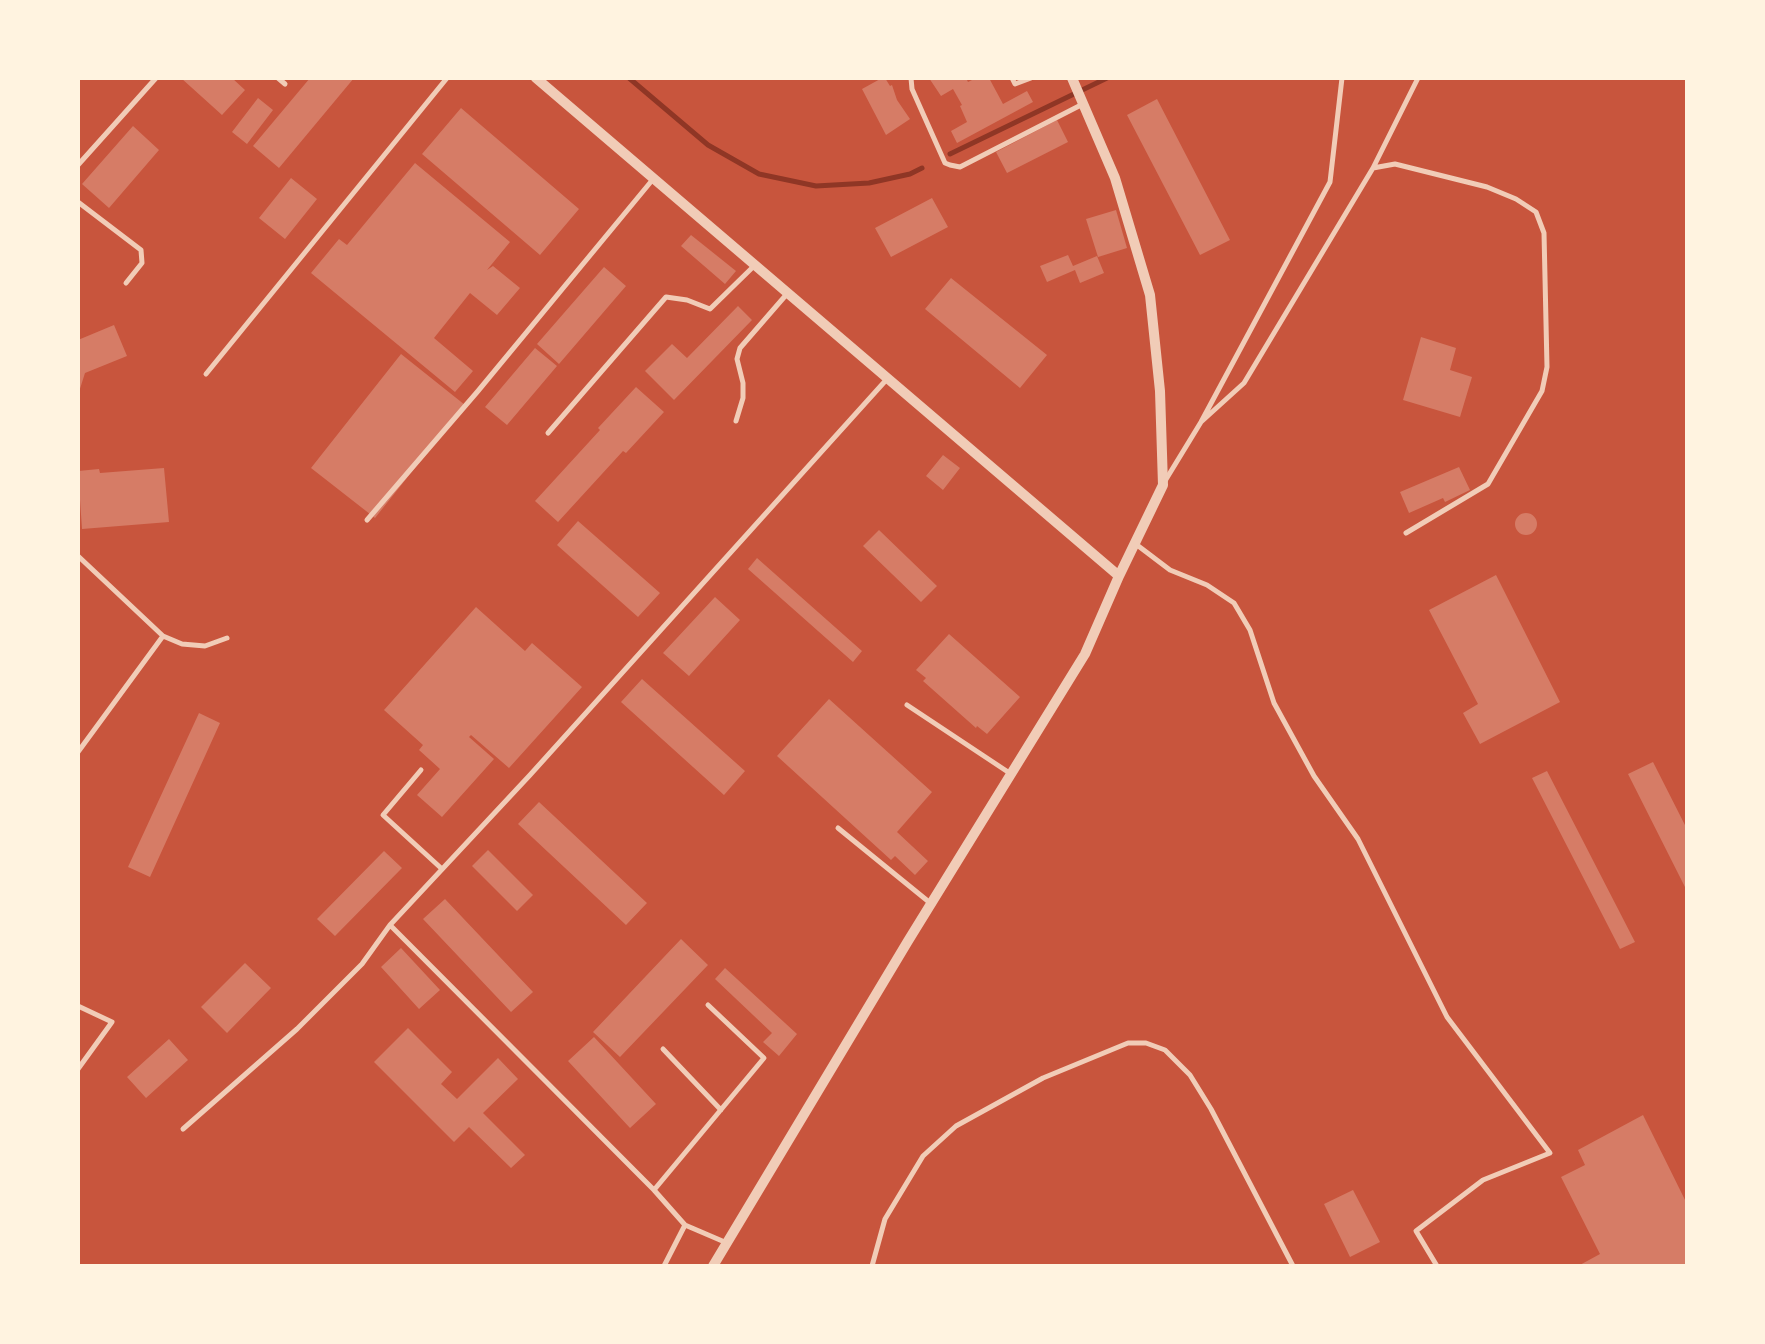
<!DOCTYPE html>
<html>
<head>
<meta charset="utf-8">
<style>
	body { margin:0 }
	#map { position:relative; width:1765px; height:1344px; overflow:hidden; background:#c8553d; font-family:"DejaVu Sans",sans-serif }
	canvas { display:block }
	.frame { position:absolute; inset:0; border:80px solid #fff3e0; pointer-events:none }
</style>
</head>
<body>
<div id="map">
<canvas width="1765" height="1344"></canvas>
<div class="frame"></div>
</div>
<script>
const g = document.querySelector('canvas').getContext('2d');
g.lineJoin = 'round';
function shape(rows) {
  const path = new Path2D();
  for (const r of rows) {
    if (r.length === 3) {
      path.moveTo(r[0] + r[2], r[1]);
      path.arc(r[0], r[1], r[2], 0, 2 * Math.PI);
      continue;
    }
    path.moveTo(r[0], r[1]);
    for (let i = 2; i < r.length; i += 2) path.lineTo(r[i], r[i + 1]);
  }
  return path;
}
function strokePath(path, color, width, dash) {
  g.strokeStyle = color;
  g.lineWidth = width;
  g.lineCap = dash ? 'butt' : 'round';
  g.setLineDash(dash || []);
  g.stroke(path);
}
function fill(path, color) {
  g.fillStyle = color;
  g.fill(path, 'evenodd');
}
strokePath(shape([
	[629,78,708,145,759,174,816,186,869,183,910,174,922,168],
	[950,154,1107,78]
]), '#8f3625', 5);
fill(shape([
	[181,78,232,78,245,90,222,115],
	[310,78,354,78,279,168,253,146],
	[882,78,885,78,890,86,892,85,897,100,910,119,886,135,862,89],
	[929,78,966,78,968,82,972,80,970,78,989,78,1003,104,1027,91,1033,102,957,143,951,131,967,122,960,106,962,105,953,89,941,96],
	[258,98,273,110,247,144,232,132],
	[1157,99,1230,240,1200,255,1127,115],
	[461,108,579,209,540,255,422,154],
	[1057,120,1068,142,1007,173,996,152],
	[133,126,159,150,109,208,82,184],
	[415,163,510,242,487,270,493,266,520,288,497,315,470,293,434,338,473,371,455,392,311,273,339,239,347,245],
	[291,178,317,199,285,239,259,218],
	[932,198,948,227,891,257,875,228],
	[1116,210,1127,248,1098,257,1086,219],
	[691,235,736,271,725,284,681,246],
	[1068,255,1073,266,1097,256,1104,273,1080,283,1075,270,1047,282,1040,266],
	[604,267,626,286,559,364,537,344],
	[951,278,1047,355,1020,388,925,309],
	[738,306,752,320,674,400,645,371,672,344,687,358],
	[114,325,127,356,85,373,78,395,78,340],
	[1421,337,1456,348,1450,370,1472,377,1460,417,1403,400],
	[535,348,557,366,507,425,485,407],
	[401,354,465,405,375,518,311,468],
	[636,387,664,412,626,453,623,451,558,522,535,501,600,430,598,428],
	[943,455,960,468,943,490,926,476],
	[1459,467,1470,490,1445,502,1443,498,1409,513,1400,492],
	[164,468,169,522,82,529,78,471,99,469,100,473],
	[1526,524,11],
	[578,521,660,593,638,617,557,545],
	[879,530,937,586,921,602,863,546],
	[757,558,862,651,853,662,748,569],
	[1496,575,1560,702,1480,744,1463,713,1478,704,1429,610],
	[715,597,740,620,689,676,663,653],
	[476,607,525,651,532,643,582,687,509,768,471,735,469,737,494,759,442,817,417,795,440,769,419,750,423,745,384,710],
	[949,634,1020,697,987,734,977,726,976,728,923,681,926,678,916,670],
	[642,679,745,771,724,795,621,702],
	[829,699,932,792,897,832,928,861,915,875,895,856,891,860,777,756],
	[199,713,220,723,150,877,128,867],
	[1653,762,1688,831,1688,893,1628,774],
	[1547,771,1635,942,1620,949,1532,778],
	[539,802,647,903,626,925,518,824],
	[488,850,533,895,517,911,472,866],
	[384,851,402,868,335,936,317,919],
	[445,899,533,992,511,1012,423,919],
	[681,939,708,965,620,1057,593,1032],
	[401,948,440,990,419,1009,381,967],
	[245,963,271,988,227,1033,201,1007],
	[725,968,797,1034,779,1056,763,1042,772,1033,715,979],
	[408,1028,452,1072,441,1084,457,1099,498,1058,518,1079,483,1113,525,1155,511,1168,469,1127,454,1142,374,1062],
	[594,1037,656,1104,630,1128,568,1061],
	[169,1039,188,1060,146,1098,127,1077],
	[1643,1115,1688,1206,1688,1266,1578,1266,1600,1254,1561,1177,1585,1165,1578,1150],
	[1353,1190,1380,1242,1350,1257,1324,1204]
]), '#d67c66');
strokePath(shape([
	[278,78,285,84],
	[911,78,912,89,945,163,950,165,960,167,1081,105],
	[1012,78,1015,84,1031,78],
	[78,165,156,78],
	[1373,168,1418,78],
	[78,202,141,250,142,263,126,283],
	[206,374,447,78],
	[736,421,743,398,743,383,737,359,740,348,786,295],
	[1201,422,1244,383,1373,168,1395,164,1487,187,1516,199,1536,212,1544,233,1547,367,1542,391,1488,484,1406,533],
	[548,433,666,297,687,300,710,309,755,265],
	[1165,481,1201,422,1330,182,1342,78],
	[367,520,478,391,654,178],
	[1137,545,1170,570,1207,585,1234,603,1250,630,1274,703,1314,776,1358,839,1447,1017,1550,1153,1483,1180,1416,1231,1437,1266],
	[78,556,163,636,182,644,205,646,227,638],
	[907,705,1011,774],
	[78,752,163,636],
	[421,770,383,815,442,869],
	[838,828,929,902],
	[390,925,654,1190,685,1225,727,1243],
	[78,1006,112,1022,78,1069],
	[663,1049,721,1110],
	[183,1129,297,1029,362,964,390,925,530,775,887,379],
	[654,1190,764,1058,708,1005],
	[664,1266,685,1225],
	[872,1266,885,1219,923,1156,956,1126,1043,1078,1128,1043,1146,1043,1165,1050,1190,1075,1211,1109,1293,1266]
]), '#f1ccb7', 5);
strokePath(shape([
	[536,78,1119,576],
	[713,1266,908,941,1085,654,1119,576,1163,485,1160,391,1150,295,1115,178,1072,78]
]), '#f1ccb7', 10);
</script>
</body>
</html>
